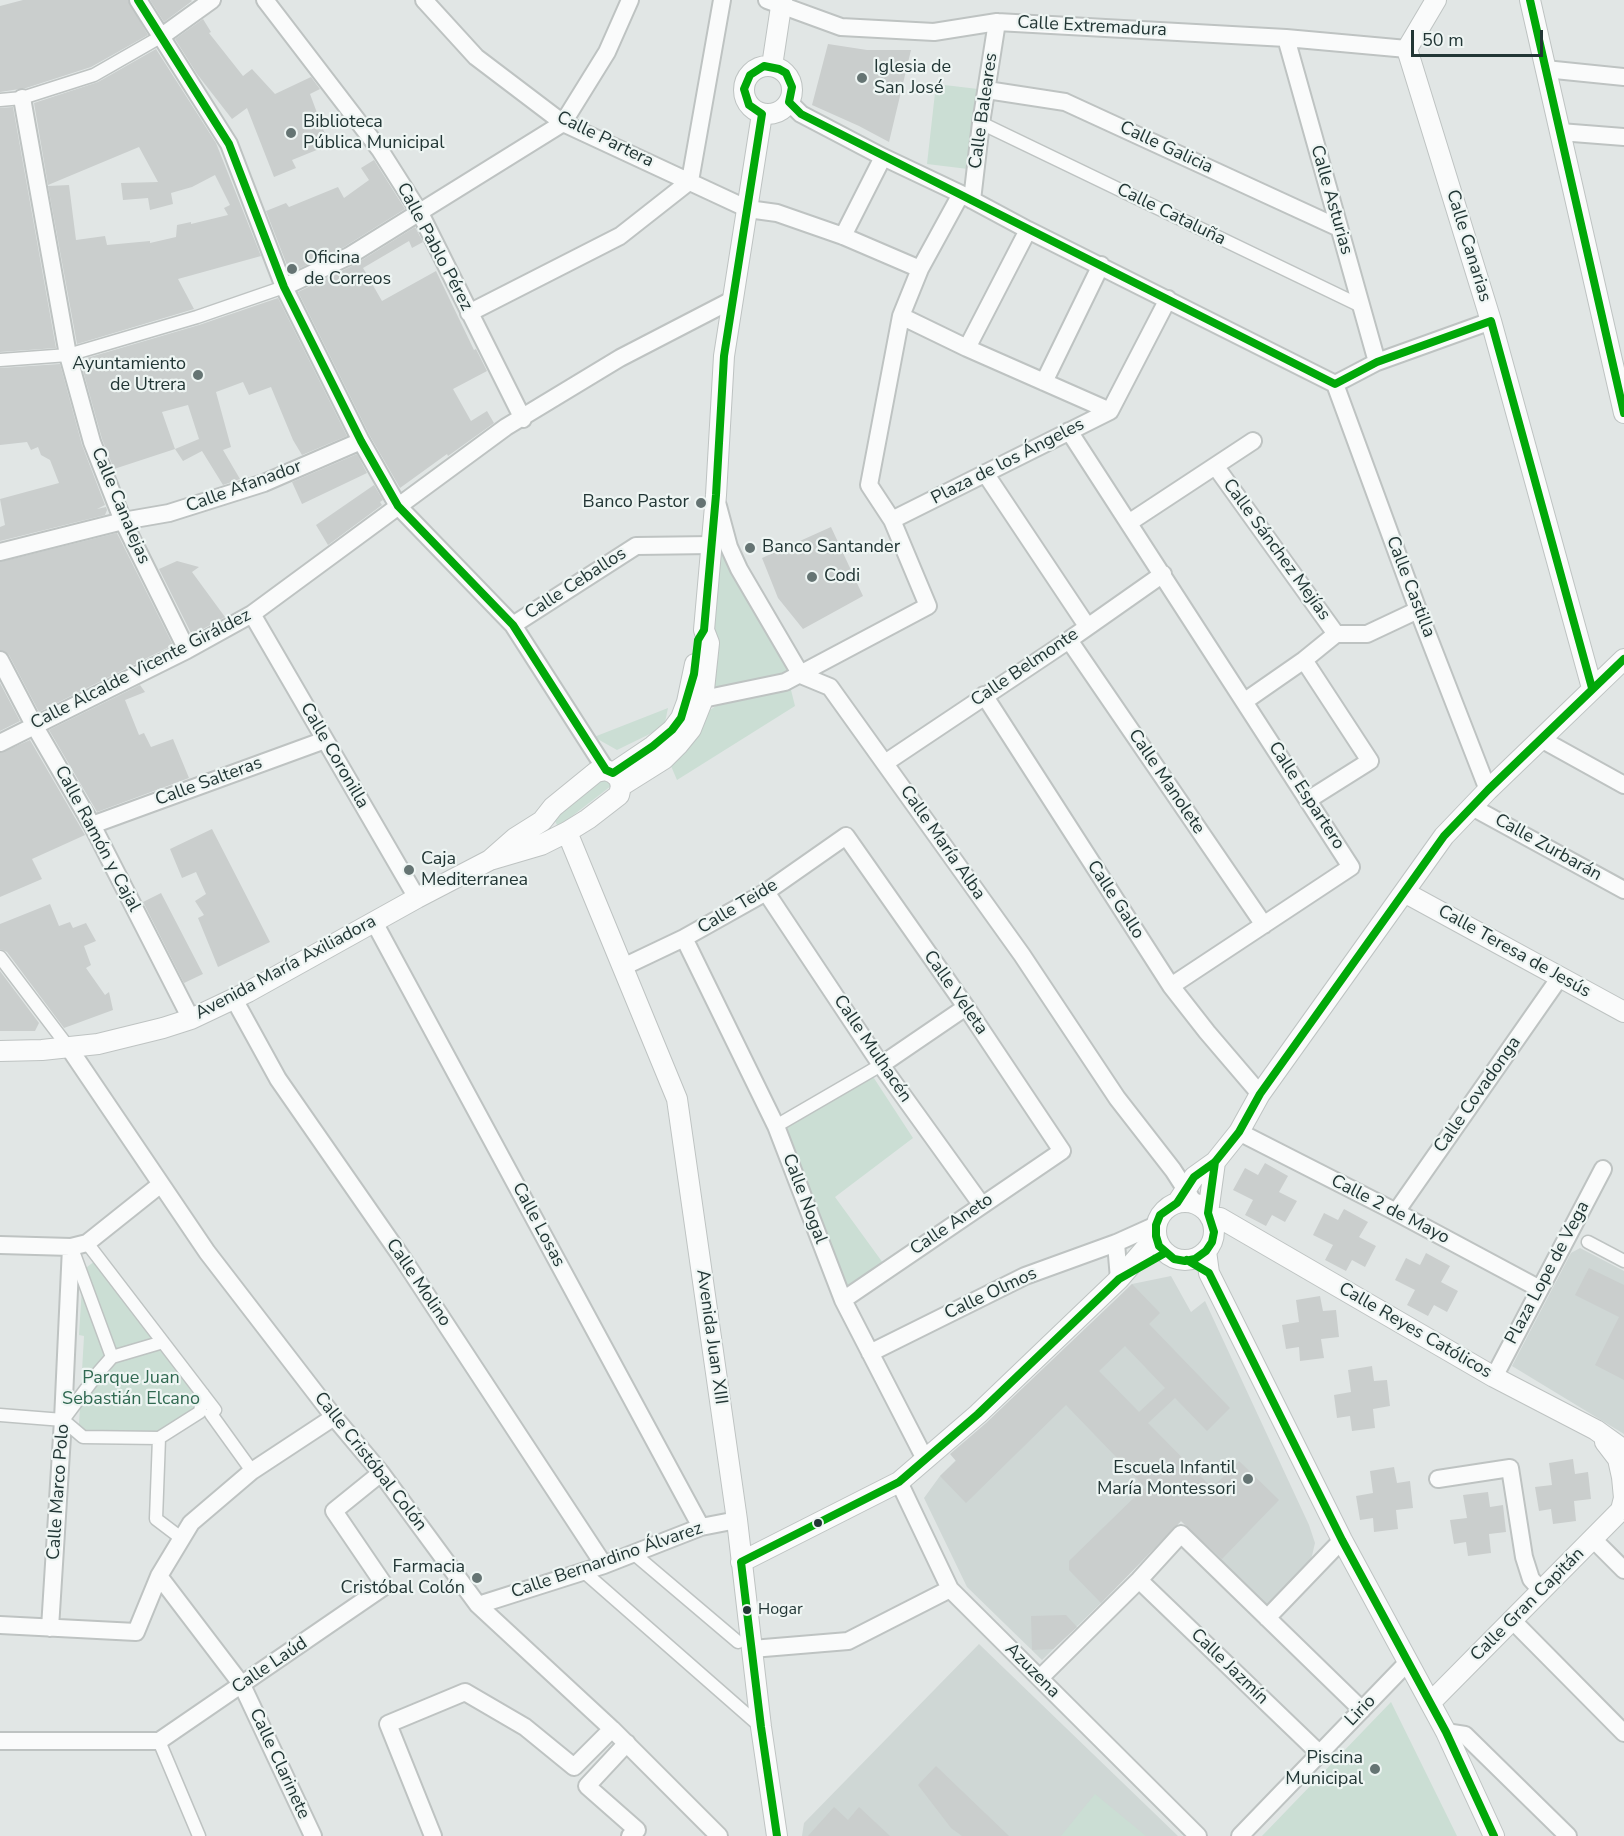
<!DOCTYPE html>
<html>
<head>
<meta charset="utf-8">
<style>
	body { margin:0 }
	#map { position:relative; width:1624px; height:1836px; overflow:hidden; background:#e1e6e5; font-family:"Nunito Sans",sans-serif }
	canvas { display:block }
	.scale { position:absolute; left:1411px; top:30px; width:132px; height:27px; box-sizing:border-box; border:3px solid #223635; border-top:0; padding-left:8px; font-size:18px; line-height:21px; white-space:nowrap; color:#223635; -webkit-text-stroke:4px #eef5f3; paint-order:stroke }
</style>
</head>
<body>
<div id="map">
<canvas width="1624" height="1836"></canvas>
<div class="scale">50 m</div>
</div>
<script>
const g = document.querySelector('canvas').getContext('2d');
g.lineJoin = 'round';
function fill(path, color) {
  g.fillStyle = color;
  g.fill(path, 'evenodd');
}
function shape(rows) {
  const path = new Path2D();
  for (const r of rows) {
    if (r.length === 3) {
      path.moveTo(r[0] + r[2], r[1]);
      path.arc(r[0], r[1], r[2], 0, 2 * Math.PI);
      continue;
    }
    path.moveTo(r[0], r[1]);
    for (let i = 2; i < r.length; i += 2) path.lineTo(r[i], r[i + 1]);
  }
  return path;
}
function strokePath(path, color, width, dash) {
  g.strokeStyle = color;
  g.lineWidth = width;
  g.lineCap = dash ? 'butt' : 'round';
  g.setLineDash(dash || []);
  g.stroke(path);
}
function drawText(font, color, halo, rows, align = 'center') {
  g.font = font + ' "Nunito Sans",sans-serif';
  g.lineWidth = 4.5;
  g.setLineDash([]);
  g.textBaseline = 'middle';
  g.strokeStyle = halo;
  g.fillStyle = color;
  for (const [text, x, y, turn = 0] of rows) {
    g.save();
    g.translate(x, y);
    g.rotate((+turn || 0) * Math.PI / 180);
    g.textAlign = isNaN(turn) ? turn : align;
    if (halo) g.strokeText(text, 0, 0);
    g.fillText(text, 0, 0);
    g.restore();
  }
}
fill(shape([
	[1580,1248,1624,1271,1624,1434,1512,1366,1571,1253],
	[1171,1276,1191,1312,1205,1301,1309,1525,1315,1543,1311,1560,1267,1605,1181,1521,1101,1603,1042,1660,967,1587,924,1498,940,1476,1132,1284],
	[979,1644,1178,1836,802,1836,804,1823]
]), '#cfd7d5');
fill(shape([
	[936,84,978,89,968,169,927,164],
	[716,514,795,673,711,691],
	[789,682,795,706,677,780,671,766,705,713,732,696],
	[668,708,664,727,617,750,594,737],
	[605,778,611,786,558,827,553,817],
	[868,1069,913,1138,835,1197,883,1263,848,1294,780,1125],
	[95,1261,211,1410,165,1441,78,1441,84,1336,79,1335,83,1270],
	[1391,1702,1457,1836,1262,1836],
	[1095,1794,1146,1836,1061,1836]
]), '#cbded4');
fill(shape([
	[23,0,128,0,148,35,91,67,26,88,0,92,0,6],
	[150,0,191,0,192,1,164,22],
	[203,19,211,32,209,33,243,76,252,69,275,94,311,77,320,89,310,94,329,145,292,160,296,168,274,177,247,108,232,119,197,74,175,39],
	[828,44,867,50,911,50,889,142,859,126,812,105],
	[156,49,216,143,261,256,178,279,194,309,77,344,48,186,69,185,76,240,105,236,107,245,150,241,150,243,176,237,177,225,191,222,191,224,228,215,224,208,230,205,215,175,192,187,171,193,173,204,150,210,148,198,123,200,121,183,158,182,139,147,48,185,34,103,98,82],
	[13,107,56,348,0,352,0,108],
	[374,160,405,209,344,247,290,273,266,211,286,203,289,207,338,187,344,198,369,180,361,168],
	[415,227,423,242,412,248,409,241,363,268,382,301,436,271,474,350,476,349,487,371,453,389,471,421,487,411,494,423,448,456,447,454,400,488,370,436,298,292,354,265],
	[278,298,347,436,302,455,293,440,271,387,249,395,243,382,216,392,231,447,223,450,240,479,223,485,202,451,183,461,175,449,114,469,102,439,80,360,199,325],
	[188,405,199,439,175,449,162,412],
	[60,364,82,445,105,505,97,509,106,507,107,510,105,515,0,541,0,527,5,525,0,499,59,483,50,460,41,455,38,447,31,450,27,442,0,445,0,368],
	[357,454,367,473,302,504,292,482],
	[374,485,383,500,380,502,382,505,328,545,316,525],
	[831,527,863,596,803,629,778,598,762,558],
	[117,533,173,645,39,712,9,655,0,650,0,562],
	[177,561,199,567,192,572,225,617,192,635,159,569],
	[0,683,20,721,0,731],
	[140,685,145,692,125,700,139,735,144,733,151,747,173,739,189,778,97,812,49,730],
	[30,740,85,835,32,859,42,879,0,897,0,753],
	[212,829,270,942,218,967,198,918,204,915,195,901,206,894,196,872,182,878,170,849],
	[161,893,203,974,184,983,143,902],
	[50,904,59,926,70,922,73,928,86,923,96,941,84,946,91,965,86,968,105,995,109,992,113,1010,64,1028,7,952,0,949,0,924],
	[0,971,39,1023,35,1031,0,1031],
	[1265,1163,1288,1176,1279,1192,1297,1201,1285,1222,1272,1215,1266,1226,1245,1215,1253,1200,1233,1190,1245,1168,1258,1175],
	[1344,1209,1368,1222,1359,1237,1376,1246,1365,1267,1352,1260,1346,1271,1325,1260,1333,1245,1313,1235,1324,1213,1338,1220],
	[1426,1253,1450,1266,1441,1282,1458,1291,1447,1312,1434,1305,1428,1316,1407,1305,1415,1290,1395,1280,1406,1258,1420,1265],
	[1589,1268,1624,1285,1624,1380,1595,1365,1619,1317,1575,1295],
	[1132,1284,1160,1313,1149,1324,1230,1408,1207,1431,1175,1398,1148,1423,1212,1488,1239,1461,1279,1500,1222,1559,1181,1521,1101,1603,1069,1570,1069,1561,1145,1487,1066,1405,966,1503,940,1476,956,1461,950,1454,986,1423],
	[1125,1346,1165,1388,1139,1412,1099,1371],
	[1320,1296,1323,1311,1336,1310,1339,1337,1321,1339,1324,1358,1300,1361,1299,1347,1286,1349,1282,1325,1299,1322,1296,1300],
	[1372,1366,1374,1381,1387,1380,1390,1406,1373,1409,1375,1428,1352,1431,1350,1416,1337,1418,1334,1395,1351,1392,1348,1370],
	[1573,1459,1575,1474,1588,1472,1591,1499,1574,1501,1576,1521,1553,1524,1551,1509,1539,1511,1535,1487,1552,1485,1549,1463],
	[1394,1467,1397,1483,1410,1481,1413,1508,1396,1510,1398,1529,1374,1532,1373,1518,1360,1520,1356,1496,1373,1493,1370,1471],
	[1488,1492,1490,1507,1503,1505,1506,1532,1489,1534,1491,1553,1468,1556,1466,1542,1454,1544,1450,1520,1467,1518,1463,1495],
	[1066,1615,1077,1627,1053,1649,1032,1650,1031,1616],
	[936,1766,1009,1836,962,1836,951,1828,918,1785],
	[834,1807,848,1820,859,1807,890,1836,808,1836]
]), '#cacecd');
const pedestrian = shape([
	[0,100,22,98,94,75,162,36],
	[981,123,1361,306],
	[0,360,68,355,197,317,284,287],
	[0,957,69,1048],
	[776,1126,881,1065],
	[1588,1242,1624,1261],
	[87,1243,215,1410,211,1414,252,1471],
	[73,1251,112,1357,163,1342],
	[0,1415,63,1420,83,1437,159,1438,200,1412,203,1394],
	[63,1420,98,1373,112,1357],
	[159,1438,156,1519,181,1538],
	[633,1553,738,1642],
	[583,1571,761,1727],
	[159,1741,199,1836]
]);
const minor = shape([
	[138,0,229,144,284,287,361,441,398,506,513,625,606,770],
	[265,0,380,150,420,213,523,419],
	[424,0,476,57,563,123,748,209,777,213,843,236,920,269],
	[767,0,841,27,934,32,997,22,1286,38,1407,49],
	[162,36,212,0],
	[1286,38,1377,362],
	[1545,69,1624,77],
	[987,90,1065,102,1339,228],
	[22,98,68,355,92,442,123,521,187,650],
	[789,102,801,114,883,157,961,194,1028,230,1335,384],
	[1560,132,1624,137],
	[972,200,981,123,997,22],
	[843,236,883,157],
	[284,287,349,256,563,123,607,52,630,0],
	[469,313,620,236,690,181,722,0],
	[901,316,967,348,1110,411],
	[967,348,1028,230],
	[1044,382,1101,265],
	[1335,384,1418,610,1488,790],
	[1335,384,1377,362,1491,321],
	[1110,411,1168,299],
	[1069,431,1351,867,1171,986],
	[1216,467,1336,634],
	[985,473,1087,626],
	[718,506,729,547,739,569,801,675,830,687,1022,955,1117,1098,1173,1170,1195,1204],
	[892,520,1110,411],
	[1130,522,1253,441],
	[0,552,123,521,169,513,264,483,361,441],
	[252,614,417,898],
	[513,625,636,546,712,545],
	[1069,640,1264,925],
	[0,660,34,725,92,825,191,1019],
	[1304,660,1370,761,1308,800],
	[984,695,1171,986,1207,1032,1260,1094],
	[703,699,785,682,928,606,892,520,869,485,901,316,920,269,961,194],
	[1245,701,1304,660,1336,634,1367,634,1418,610],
	[1541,739,1624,785],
	[0,743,187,650,252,614,506,427,620,358,732,300],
	[885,763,1069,640,1163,574],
	[1472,807,1624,890],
	[92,825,325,740],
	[766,892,881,1065,981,1204],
	[374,922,701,1527],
	[684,938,776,1126,843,1300,925,1459],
	[623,967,684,938,766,892,846,836,966,1007,1062,1151,843,1300],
	[234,999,278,1079,403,1259,604,1565],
	[69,1048,207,1252,334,1417,381,1473,478,1605,612,1729,719,1836],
	[881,1065,966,1007],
	[1239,1132,1396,1212,1540,1289],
	[1396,1212,1560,977],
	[1116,1243,1119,1279],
	[0,1245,71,1247,87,1243,161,1184],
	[870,1353,1025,1276,1116,1243,1156,1225],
	[1494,1377,1603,1169],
	[1438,1479,1510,1468,1524,1557,1531,1579,1541,1590],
	[899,1482,950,1589,1198,1836],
	[1593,1539,1624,1570],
	[159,1576,242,1685,313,1836],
	[1139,1580,1320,1754],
	[478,1605,604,1565,701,1527,737,1520],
	[1267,1618,1342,1540],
	[1513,1621,1624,1733],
	[0,1625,136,1632,159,1576,191,1523,252,1471,334,1417],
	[50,1628,63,1420,71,1247],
	[752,1649,848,1641,950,1589],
	[1040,1678,1139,1580,1181,1534,1362,1710],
	[1446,1732,1465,1735,1568,1836],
	[0,1741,159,1741,385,1586,334,1511,381,1473],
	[627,1743,587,1786,637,1830,630,1836],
	[433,1836,388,1724,465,1692,525,1727,574,1767,612,1729],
	[1240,1836,1407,1663]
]);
const tertiary = shape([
	[1436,0,1407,49,1491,321,1592,688],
	[1530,0,1624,413],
	[768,90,24],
	[772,66,782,0],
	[613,773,653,746,672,730,681,718,687,702,695,664],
	[621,786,664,759,678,745,691,729,703,699,709,643,704,630,716,495,724,356,762,114],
	[567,832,677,1099,737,1520,761,1727,777,1836],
	[1404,892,1624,1012],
	[0,1051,42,1050,98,1044,163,1028,191,1019,248,992,417,898,490,860,541,845,567,832,588,819,619,795,621,786,619,778,613,773,606,770,596,772,553,807,542,821,515,838,490,860],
	[1185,1231,29],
	[1177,1203,1194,1177,1215,1162,1239,1132,1260,1094,1444,836,1488,790,1624,659],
	[1208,1213,1215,1162],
	[1210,1217,1220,1218,1494,1377,1596,1430,1624,1450],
	[1206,1251,1209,1273,1342,1540,1446,1732,1494,1836],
	[1605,1442,1618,1459,1622,1477,1624,1498,1621,1510],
	[741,1562,899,1482,978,1414,1119,1279,1156,1236],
	[1431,1702,1624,1507]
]);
strokePath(pedestrian, '#bec3c2', 15);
strokePath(minor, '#bec3c2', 20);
strokePath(tertiary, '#bec3c2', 22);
strokePath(pedestrian, '#fafbfb', 12);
strokePath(minor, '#fafbfb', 16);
strokePath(tertiary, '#fafbfb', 20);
strokePath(shape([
	[138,0,229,144,284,287,361,441,398,506,513,625,606,770,613,773,653,746,672,730,681,718,694,674,698,640,704,630,716,495,724,356,762,114,749,105,744,89,750,75,764,66,779,69,786,73,792,87,789,102,801,114,1335,384,1377,362,1491,321,1592,688],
	[1530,0,1624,413],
	[1215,1162,1208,1213,1214,1232,1212,1242,1206,1251,1195,1259,1185,1261,1174,1259,1159,1246,1156,1236,1156,1225,1160,1215,1177,1203,1194,1177,1215,1162],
	[1215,1162,1239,1132,1260,1094,1444,836,1488,790,1624,659],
	[1187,1260,1209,1273,1342,1540,1446,1732,1494,1836],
	[777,1836,761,1727,741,1562,899,1482,978,1414,1119,1279,1165,1253]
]), '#01a809', 8);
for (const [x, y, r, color] of [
	[862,78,6,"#657473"],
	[291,133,6,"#657473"],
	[292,269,6,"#657473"],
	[198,375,6,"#657473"],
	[701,503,6,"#657473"],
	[750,548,6,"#657473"],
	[812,577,6,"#657473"],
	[409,870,6,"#657473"],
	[1248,1479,6,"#657473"],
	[818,1523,5,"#223635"],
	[477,1578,6,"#657473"],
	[747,1610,5,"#223635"],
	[1375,1769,6,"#657473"]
]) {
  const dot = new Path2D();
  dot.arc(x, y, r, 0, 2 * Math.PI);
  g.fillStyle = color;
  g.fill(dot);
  strokePath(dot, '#eef5f3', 2);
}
drawText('16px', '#223635', '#eef5f3', [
	["Hogar",758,1610]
], 'left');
drawText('18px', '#223635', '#eef5f3', [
	["Calle Extremadura",1092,27,3],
	["Calle Baleares",984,111,-82],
	["Calle Partera",605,140,26],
	["Calle Galicia",1166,148,25],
	["Calle Asturias",1331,200,74],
	["Calle Cataluña",1171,215,26],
	["Calle Canarias",1468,246,73],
	["Calle Pablo Pérez",434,247,62],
	["Plaza de los Ángeles",1008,462,-27],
	["Calle Afanador",244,487,-20],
	["Calle Canalejas",120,506,67],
	["Calle Sánchez Mejías",1276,550,54],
	["Calle Ceballos",576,584,-33],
	["Calle Castilla",1410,587,69],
	["Calle Belmonte",1025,668,-34],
	["Calle Alcalde Vicente Giráldez",141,670,-27],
	["Calle Coronilla",334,756,60],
	["Calle Salteras",209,782,-20],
	["Calle Manolete",1166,782,56],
	["Calle Espartero",1306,796,57],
	["Calle Ramón y Cajal",97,839,62],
	["Calle María Alba",942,843,55],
	["Calle Zurbarán",1548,848,29],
	["Calle Gallo",1115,900,57],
	["Calle Teide",738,907,-31],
	["Calle Teresa de Jesús",1514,952,29],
	["Avenida María Axiliadora",286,968,-28],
	["Calle Veleta",955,993,55],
	["Calle Mulhacén",872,1049,56],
	["Calle Covadonga",1478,1095,-55],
	["Calle Nogal",804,1199,69],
	["Calle 2 de Mayo",1390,1210,27],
	["Calle Losas",538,1225,62],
	["Calle Aneto",952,1225,-34],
	["Plaza Lope de Vega",1548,1273,-62],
	["Calle Molino",418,1283,56],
	["Calle Olmos",991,1294,-25],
	["Calle Reyes Católicos",1415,1331,30],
	["Avenida Juan XIII",711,1337,82],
	["Calle Cristóbal Colón",370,1462,52],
	["Calle Marco Polo",59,1492,-86],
	["Calle Bernardino Álvarez",607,1561,-19],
	["Calle Gran Capitán",1528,1605,-45],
	["Calle Laúd",270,1666,-34],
	["Calle Jazmín",1229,1667,44],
	["Azuzena",1032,1671,45],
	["Lirio",1361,1711,-46],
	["Calle Clarinete",279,1764,65]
]);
drawText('18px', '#223635', '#eef5f3', [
	["Iglesia de",874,68],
	["San José",874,89],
	["Biblioteca",303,123],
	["Pública Municipal",303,144],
	["Oficina",304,259],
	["de Correos",304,280],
	["Ayuntamiento",186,365,"right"],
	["de Utrera",186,386,"right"],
	["Banco Pastor",689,503,"right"],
	["Banco Santander",762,548],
	["Codi",824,577],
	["Caja",421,860],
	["Mediterranea",421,881],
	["Escuela Infantil",1236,1469,"right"],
	["María Montessori",1236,1490,"right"],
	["Farmacia",465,1568,"right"],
	["Cristóbal Colón",465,1589,"right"],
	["Piscina",1363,1759,"right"],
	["Municipal",1363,1780,"right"]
], 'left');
drawText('18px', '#306951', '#eef5f3', [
	["Parque Juan",131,1379],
	["Sebastián Elcano",131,1400]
]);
</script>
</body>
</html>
